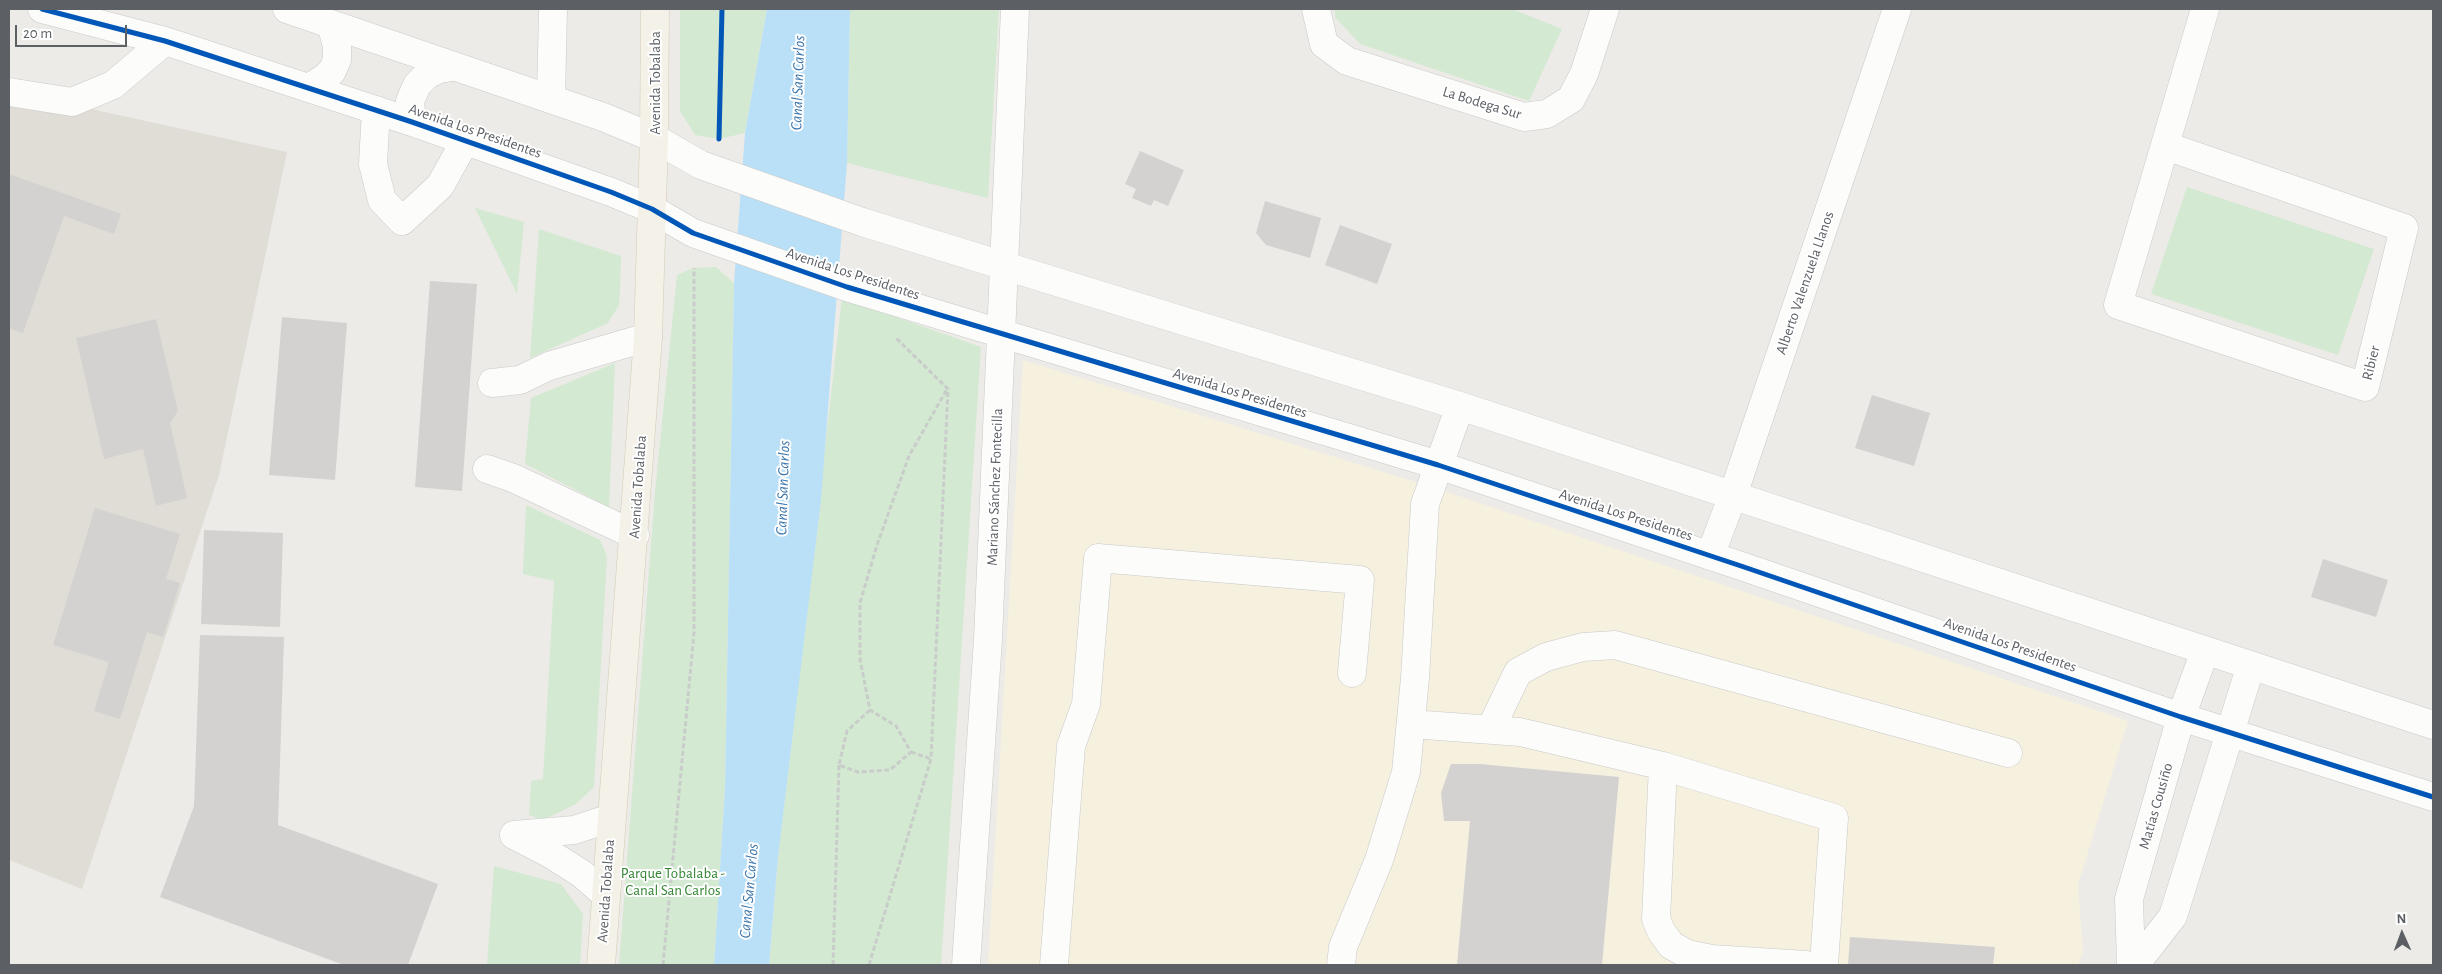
<!DOCTYPE html>
<html>
<head>
<meta charset="utf-8">
<style>
	body { margin:0 }
	#map { position:relative; width:2442px; height:974px; overflow:hidden; background:#ecebe7; font-family:"Alegreya Sans",sans-serif }
	canvas { display:block }
	.frame { position:absolute; inset:0; border:10px solid #5c6065; pointer-events:none }
	.north { position:absolute; left:2377px; top:909px; width:50px; height:50px; -webkit-text-stroke:4px #fff; paint-order:stroke; rotate:358deg; font-size:14px; font-weight:700; line-height:20px; text-align:center; color:#5c6065 }
	.north::after { content:''; display:block; margin:auto; width:18px; height:22px; background:#5c6065; clip-path:polygon(50% 0,100% 100%,50% 72%,0 100%) }
	.scale { position:absolute; left:15px; top:25px; width:112px; height:22px; box-sizing:border-box; border:2px solid #5c6065; border-top:0; padding-left:6px; font-size:15px; line-height:18px; white-space:nowrap; color:#5c6065; -webkit-text-stroke:4px #fff; paint-order:stroke }
</style>
</head>
<body>
<div id="map">
<canvas width="2442" height="974"></canvas>
<div class="frame"></div>
<div class="north">N</div>
<div class="scale">20 m</div>
</div>
<script>
const g = document.querySelector('canvas').getContext('2d');
g.lineJoin = 'round';
function fill(path, color) {
  g.fillStyle = color;
  g.fill(path, 'evenodd');
}
function shape(rows) {
  const path = new Path2D();
  for (const r of rows) {
    path.moveTo(r[0], r[1]);
    for (let i = 2; i < r.length; i += 2) path.lineTo(r[i], r[i + 1]);
  }
  return path;
}
function strokePath(path, color, width, dash) {
  g.strokeStyle = color;
  g.lineWidth = width;
  g.lineCap = dash ? 'butt' : 'round';
  g.setLineDash(dash || []);
  g.stroke(path);
}
function drawText(font, color, halo, rows, align = 'center') {
  g.font = font + ' "Alegreya Sans",sans-serif';
  g.lineWidth = 4;
  g.setLineDash([]);
  g.textBaseline = 'middle';
  g.strokeStyle = halo;
  g.fillStyle = color;
  for (const [text, x, y, turn = 0] of rows) {
    g.save();
    g.translate(x, y);
    g.rotate((+turn || 0) * Math.PI / 180);
    g.textAlign = isNaN(turn) ? turn : align;
    if (halo) g.strokeText(text, 0, 0);
    g.fillText(text, 0, 0);
    g.restore();
  }
}
fill(shape([
	[1023,360,1441,490,2128,721,2078,885,2083,952,2078,965,988,965]
]), '#f6f0df');
fill(shape([
	[9,91,287,152,219,475,82,889,9,860]
]), '#e0ddd6');
fill(shape([
	[680,9,767,9,745,133,719,139,695,135,680,111],
	[850,9,999,9,988,198,847,163],
	[1335,9,1512,9,1562,29,1529,101,1360,44,1335,17],
	[2187,187,2374,249,2338,355,2151,294],
	[475,208,524,222,517,294],
	[539,229,621,256,620,291,619,305,608,323,530,358],
	[716,267,734,283,725,788,714,965,619,965,655,492,677,275,693,268],
	[842,298,981,347,941,965,769,965,778,857],
	[615,363,609,507,525,464,531,398],
	[526,505,600,540,607,556,594,787,576,804,543,820,529,815,531,781,543,779,554,581,523,574],
	[494,866,561,884,583,914,580,965,487,965]
]), '#d4e9d2');
fill(shape([
	[767,9,850,9,847,163,821,500,778,857,769,965,714,965,725,788,734,283,745,133]
]), '#bae0f8');
fill(shape([
	[1140,151,1184,170,1168,206,1154,200,1151,206,1132,198,1136,189,1125,184],
	[9,174,121,214,114,234,64,216,23,333,9,328],
	[1265,201,1321,218,1310,258,1266,245,1256,233],
	[1340,225,1392,244,1377,284,1325,265],
	[430,281,477,284,462,491,415,487],
	[282,317,347,323,335,480,269,475],
	[156,319,178,411,170,423,187,498,156,506,143,449,104,459,76,338],
	[1872,395,1930,413,1914,466,1855,448],
	[95,508,180,534,166,579,180,583,163,637,147,632,120,719,94,711,109,662,53,645],
	[204,530,283,533,280,627,201,624],
	[2323,559,2388,580,2376,617,2311,597],
	[200,635,284,637,278,825,438,884,408,965,344,965,160,897,194,806],
	[1451,764,1480,764,1619,777,1602,965,1457,965,1470,821,1444,821,1441,793],
	[1850,937,1995,947,1993,965,1848,965]
]), '#d3d2d0');
const minor = shape([
	[42,9,165,41,412,122,611,192,652,209,693,233,847,287,1438,465,1744,567,2181,717,2433,797],
	[287,9,603,117,654,138,701,165,862,222,1460,406,2433,725],
	[1316,9,1324,44,1347,61,1524,117,1547,114,1571,99,1584,74,1605,9],
	[310,87,326,77,332,71,337,60,337,46,331,24],
	[9,92,72,102,113,85,165,41],
	[551,99,553,9],
	[376,110,373,164,382,200,402,221,440,186,465,141],
	[412,122,410,101,417,85,427,75,439,69,453,67],
	[2166,146,2404,228,2365,387,2118,305,2205,9],
	[492,383,520,380,549,366,648,337],
	[487,469,513,478,635,535],
	[1710,556,1733,495,1897,9],
	[1411,724,1520,732,1663,766,1834,818,1824,965],
	[1490,730,1518,672,1546,657,1583,647,1615,645,2008,753],
	[1663,766,1656,919,1661,931,1671,945,1687,954,1712,959,1806,965],
	[514,835,549,853,582,874,606,895],
	[514,835,574,830,611,818],
	[966,965,988,639,1015,9],
	[1054,965,1071,746,1086,704,1098,558,1360,580,1352,673],
	[1341,965,1343,947,1379,860,1406,772,1415,678,1425,504,1460,406],
	[2131,965,2129,899,2181,717,2205,651],
	[2135,965,2173,916,2251,665]
]);
const major = shape([
	[601,965,648,337,654,138,655,9]
]);
strokePath(minor, '#c9c9c9', 29);
strokePath(major, '#d4cab4', 29);
strokePath(shape([
	[870,710,847,731,839,765,858,772,890,770,911,752,896,726,870,710,860,659,860,603,877,545,909,456,947,389],
	[911,752,931,759],
	[663,965,694,633,694,268],
	[833,965,839,765],
	[869,965,931,759,948,389,896,338]
]), '#c8cdca', 3, [5, 2.5]);
strokePath(minor, '#fcfcfb', 28);
strokePath(major, '#f3f1e8', 28);
strokePath(shape([
	[42,9,165,41,412,122,611,192,652,209,693,233,847,287,1438,465,1744,567,2181,717,2433,797],
	[719,139,722,9]
]), '#0057b8', 5);
drawText('15px', '#5c6065', '#fff', [
	["Avenida Tobalaba",655,83,-90],
	["La Bodega Sur",1482,103,17],
	["Avenida Los Presidentes",475,131,19],
	["Avenida Los Presidentes",853,274,18],
	["Alberto Valenzuela Llanos",1805,283,-71],
	["Ribier",2371,363,-76],
	["Avenida Los Presidentes",1240,393,17],
	["Avenida Tobalaba",638,487,-86],
	["Mariano Sánchez Fontecilla",995,487,-88],
	["Avenida Los Presidentes",1626,515,18],
	["Avenida Los Presidentes",2010,645,19],
	["Matías Cousiño",2156,806,-74],
	["Avenida Tobalaba",606,891,-86]
]);
drawText('15px', '#338533', '#fff', [
	["Parque Tobalaba -",673,873],
	["Canal San Carlos",673,890]
]);
drawText('italic 16px', '#3c76ab', '#fff', [
	["Canal San Carlos",798,83,-88],
	["Canal San Carlos",783,488,-88],
	["Canal San Carlos",749,891,-85]
]);
</script>
</body>
</html>
